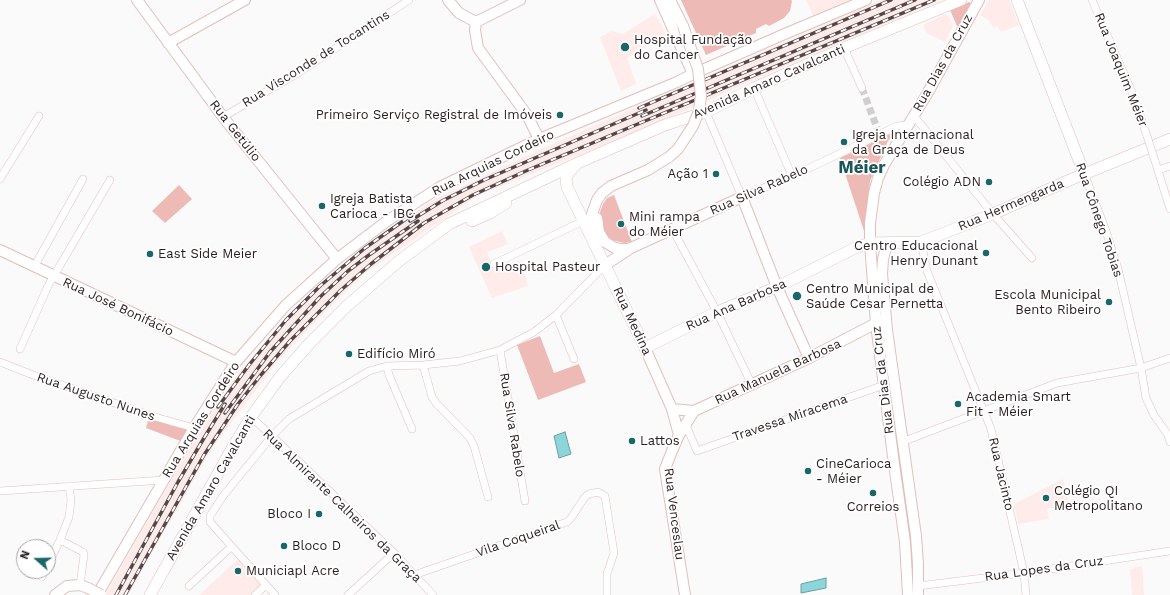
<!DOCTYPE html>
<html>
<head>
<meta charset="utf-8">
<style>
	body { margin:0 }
	#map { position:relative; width:1170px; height:595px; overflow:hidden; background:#fafafa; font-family:"Work Sans",sans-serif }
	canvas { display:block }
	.north { position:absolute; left:16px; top:539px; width:40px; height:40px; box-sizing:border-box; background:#fff; border:1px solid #aaa5a4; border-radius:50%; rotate:290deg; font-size:11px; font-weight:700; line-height:16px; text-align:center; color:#2a1d1c }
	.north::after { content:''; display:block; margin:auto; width:14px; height:18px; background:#19676b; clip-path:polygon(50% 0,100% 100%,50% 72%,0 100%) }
</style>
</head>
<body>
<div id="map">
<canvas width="1170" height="595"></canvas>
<div class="north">N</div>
</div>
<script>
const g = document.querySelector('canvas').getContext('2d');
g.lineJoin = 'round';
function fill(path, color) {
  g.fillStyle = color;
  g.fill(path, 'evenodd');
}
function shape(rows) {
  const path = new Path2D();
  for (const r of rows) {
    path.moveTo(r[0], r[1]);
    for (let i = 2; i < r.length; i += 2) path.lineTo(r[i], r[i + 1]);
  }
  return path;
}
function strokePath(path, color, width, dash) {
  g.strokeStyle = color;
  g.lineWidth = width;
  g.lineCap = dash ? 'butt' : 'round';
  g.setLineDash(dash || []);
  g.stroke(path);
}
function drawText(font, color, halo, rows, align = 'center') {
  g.font = font + ' "Work Sans",sans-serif';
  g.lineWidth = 3.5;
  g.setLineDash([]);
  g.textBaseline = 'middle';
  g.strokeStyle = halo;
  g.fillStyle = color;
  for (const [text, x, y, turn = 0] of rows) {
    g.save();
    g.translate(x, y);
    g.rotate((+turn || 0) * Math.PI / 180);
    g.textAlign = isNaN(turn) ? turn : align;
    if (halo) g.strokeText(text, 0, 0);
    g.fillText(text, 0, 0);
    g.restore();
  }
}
fill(shape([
	[806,0,854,0,815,19],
	[880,0,942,0,797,61,641,130,479,195,365,273,317,320,276,363,211,450,128,595,105,595,189,449,233,380,293,310,356,254,435,199,548,146],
	[989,0,1009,0,1019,25,1001,32,997,26,994,28,987,19,980,15],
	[655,14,667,35,627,58,636,84,621,91,600,37,612,31,623,34],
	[945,14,949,16,953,26,945,42,927,33,923,25],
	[502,231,508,244,487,252,495,273,521,260,528,286,492,298,469,247],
	[1063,479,1069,505,1047,509,1049,519,1018,524,1014,504],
	[239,558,263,585,252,595,199,595],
	[1142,566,1144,595,1132,595,1130,569]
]), '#ffecea');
fill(shape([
	[681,0,791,0,792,1,790,11,784,18,769,26,766,24,756,29,756,33,706,55],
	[969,2,972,4,960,28,957,26,950,10],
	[896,131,888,141,870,181,866,237,840,158],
	[179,185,192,199,165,223,152,211],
	[614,195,632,242,624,243,608,239,600,222,600,212,603,204,607,198],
	[540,336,554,373,579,364,586,382,538,400,517,345],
	[149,417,190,430,183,442,146,428]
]), '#eebab5');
const water = shape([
	[565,432,571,454,559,458,554,436,565,432],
	[826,578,826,588,801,593,801,584,826,578]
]);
fill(water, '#8cd6da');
strokePath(water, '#6f9ea1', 1);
strokePath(shape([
	[862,88,877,128]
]), '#d0cece', 7, [7, 3.5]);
const street = shape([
	[1092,0,1134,97,1147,136],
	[844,48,862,88],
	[754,88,792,176],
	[706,112,742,197,799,173,897,126,908,125],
	[914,116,993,214,1032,258],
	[223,117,298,73,409,0],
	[1155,161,1170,209],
	[1158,170,1170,166],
	[1084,173,1106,231,1118,269,1141,368,1146,398,1154,415,1168,435,1170,442],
	[0,179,39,116],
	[673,230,717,312,752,385],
	[921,242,927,271,991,429,1024,573,1026,595],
	[494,264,583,221],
	[34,267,83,179],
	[556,315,574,359],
	[20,349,48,286,110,180],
	[500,350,525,501],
	[0,362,33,375,155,417,194,428],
	[423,365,432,397,436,403,470,438,474,446,488,497],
	[387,366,389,375,412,429],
	[251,417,272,436,394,553,433,595],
	[686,425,697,451,884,385],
	[902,442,1057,383,1141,368,1170,358],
	[0,491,164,480],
	[60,540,83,552,84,555,80,585],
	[48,565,60,540,69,517,71,500,69,486],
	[414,575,567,522,571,518,585,497,589,494,598,492,605,496,614,553,607,574,607,595],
	[42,577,45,571],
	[189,586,231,547],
	[918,586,1024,573,1170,551],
	[255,595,266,585],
	[275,595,210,522,210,516,223,496,272,436,289,419,369,371,387,366,423,365,460,361,500,350,513,343,534,332,556,315,605,265],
	[348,595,394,553]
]);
const secondary = shape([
	[137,0,223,117,337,259],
	[448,0,459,13,476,22],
	[660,0,693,74],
	[670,0,683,26],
	[476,22,475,30,478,48,527,115,539,139],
	[476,22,520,0],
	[168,43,245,0],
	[597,218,599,232,605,242,615,248,621,249,629,249],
	[593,238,591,223,592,214,597,200,602,193,611,186,648,170,669,157],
	[890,243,886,248,883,259,882,274,887,330,916,536,918,564,918,595],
	[0,250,236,362],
	[605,265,631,248,742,197,777,287,809,358],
	[645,348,672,409,679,435],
	[672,409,694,411],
	[55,595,67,586,80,585,88,588],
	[97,595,194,428,236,362,286,305,337,259,387,221,440,187,539,139,677,82,693,74,787,33,866,0],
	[685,595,665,469,672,451,679,435,694,411,809,358,886,318],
	[908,595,905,542,894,464,876,324,870,243,870,223,874,193,878,178,884,165,927,94,979,0]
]);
const primary = shape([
	[1017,0,1084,173],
	[576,165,569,172,567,176,566,179,567,187,645,348,717,312,777,287,857,247,870,243,921,242,993,214,1072,179,1170,139],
	[472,221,490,213,506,203],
	[150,595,234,445,251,417,280,377,309,344,347,306,399,261,449,224,580,162,665,125,706,112,754,88,844,48,961,0]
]);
strokePath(street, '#e3bfbb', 8);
strokePath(secondary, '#e3bfbb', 12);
strokePath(primary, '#e3bfbb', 12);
strokePath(street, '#fff', 7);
strokePath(secondary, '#fff', 10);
strokePath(primary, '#fff', 11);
const rail = shape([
	[639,108,891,0],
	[642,116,915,0],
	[410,221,442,201,484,180,646,110],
	[218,407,249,365,286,320,320,286,365,248,413,214],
	[225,413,270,352,320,297,348,271,369,255,418,221],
	[116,595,178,482,204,438,225,404],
	[125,595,204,455,238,404,260,376,290,341,341,290,371,264,424,223,473,195,528,170,934,0]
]);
strokePath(rail, '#534847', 3.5);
strokePath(rail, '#fff', 2, [6]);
const streetBridge = shape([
	[1147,136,1155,161]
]);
const secondaryBridge = shape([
	[669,157,678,149,693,126,699,111,701,96,698,69,683,26],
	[88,588,101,595]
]);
strokePath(streetBridge, '#e3bfbb', 8, []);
strokePath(secondaryBridge, '#e3bfbb', 12, []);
strokePath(streetBridge, '#fff', 7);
strokePath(secondaryBridge, '#fff', 10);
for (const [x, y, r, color] of [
	[625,47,5,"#19676b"],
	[560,115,4,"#19676b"],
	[844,142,4,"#19676b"],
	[716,174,4,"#19676b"],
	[989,182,4,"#19676b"],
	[322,206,4,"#19676b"],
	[621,224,4,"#19676b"],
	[986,253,4,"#19676b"],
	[150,254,4,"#19676b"],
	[486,267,5,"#19676b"],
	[797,296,5,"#19676b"],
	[1109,302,4,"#19676b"],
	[349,354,4,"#19676b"],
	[958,404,4,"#19676b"],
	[632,441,4,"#19676b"],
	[808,471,4,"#19676b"],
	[873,493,4,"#19676b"],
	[1046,498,4,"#19676b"],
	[319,514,4,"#19676b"],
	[284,546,4,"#19676b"],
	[238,571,4,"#19676b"]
]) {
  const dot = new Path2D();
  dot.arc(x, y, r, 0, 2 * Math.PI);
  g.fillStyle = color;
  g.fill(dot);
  strokePath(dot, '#fff', 1.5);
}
drawText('13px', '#2a1d1c', '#fff', [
	["Hospital Fundação",634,40],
	["do Cancer",634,55],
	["Primeiro Serviço Registral de Imóveis",552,115,"right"],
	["Igreja Internacional",852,135],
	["da Graça de Deus",852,150],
	["Ação 1",708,174,"right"],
	["Colégio ADN",981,182,"right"],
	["Igreja Batista",330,199],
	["Carioca - IBC",330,214],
	["Mini rampa",629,217],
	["do Méier",629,232],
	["Centro Educacional",978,246,"right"],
	["Henry Dunant",978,261,"right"],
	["East Side Meier",158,254],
	["Hospital Pasteur",495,267],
	["Centro Municipal de",806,289],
	["Saúde Cesar Pernetta",806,304],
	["Escola Municipal",1101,295,"right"],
	["Bento Ribeiro",1101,310,"right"],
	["Edifício Miró",357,354],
	["Academia Smart",966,397],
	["Fit - Méier",966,412],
	["Lattos",640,441],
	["CineCarioca",816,464],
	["- Méier",816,479],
	["Colégio QI",1054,491],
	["Metropolitano",1054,506],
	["Correios",873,507,"center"],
	["Bloco I",311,514,"right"],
	["Bloco D",292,546],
	["Municiapl Acre",246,571]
], 'left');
drawText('13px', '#2a1d1c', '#fff', [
	["Rua Visconde de Tocantins",316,59,-32],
	["Rua Dias da Cruz",943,63,-61],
	["Rua Joaquim Méier",1121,70,68],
	["Avenida Amaro Cavalcanti",769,82,-24],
	["Rua Getúlio",235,131,52],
	["Rua Arquias Cordeiro",493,163,-26],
	["Rua Silva Rabelo",759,190,-24],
	["Rua Hermengarda",1011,205,-23],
	["Rua Cônego Tobias",1099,220,71],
	["Rua Ana Barbosa",736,305,-24],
	["Rua José Bonifácio",118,307,25],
	["Rua Medina",632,321,65],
	["Rua Manuela Barbosa",778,372,-25],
	["Rua Dias da Cruz",883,380,-97],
	["Rua Augusto Nunes",96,397,19],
	["Travessa Miracema",790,418,-19],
	["Rua Arquias Cordeiro",201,420,-58],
	["Rua Silva Rabelo",512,425,81],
	["Rua Jacinto",1001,474,77],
	["Avenida Amaro Cavalcanti",211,488,-60],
	["Rua Almirante Calheiros da Graça",342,506,44],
	["Rua Venceslau",674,514,83],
	["Vila Coqueiral",518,539,-19],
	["Rua Lopes da Cruz",1044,569,-8]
]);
drawText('bold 17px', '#1a5659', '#fff', [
	["Méier",862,168]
]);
</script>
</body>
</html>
